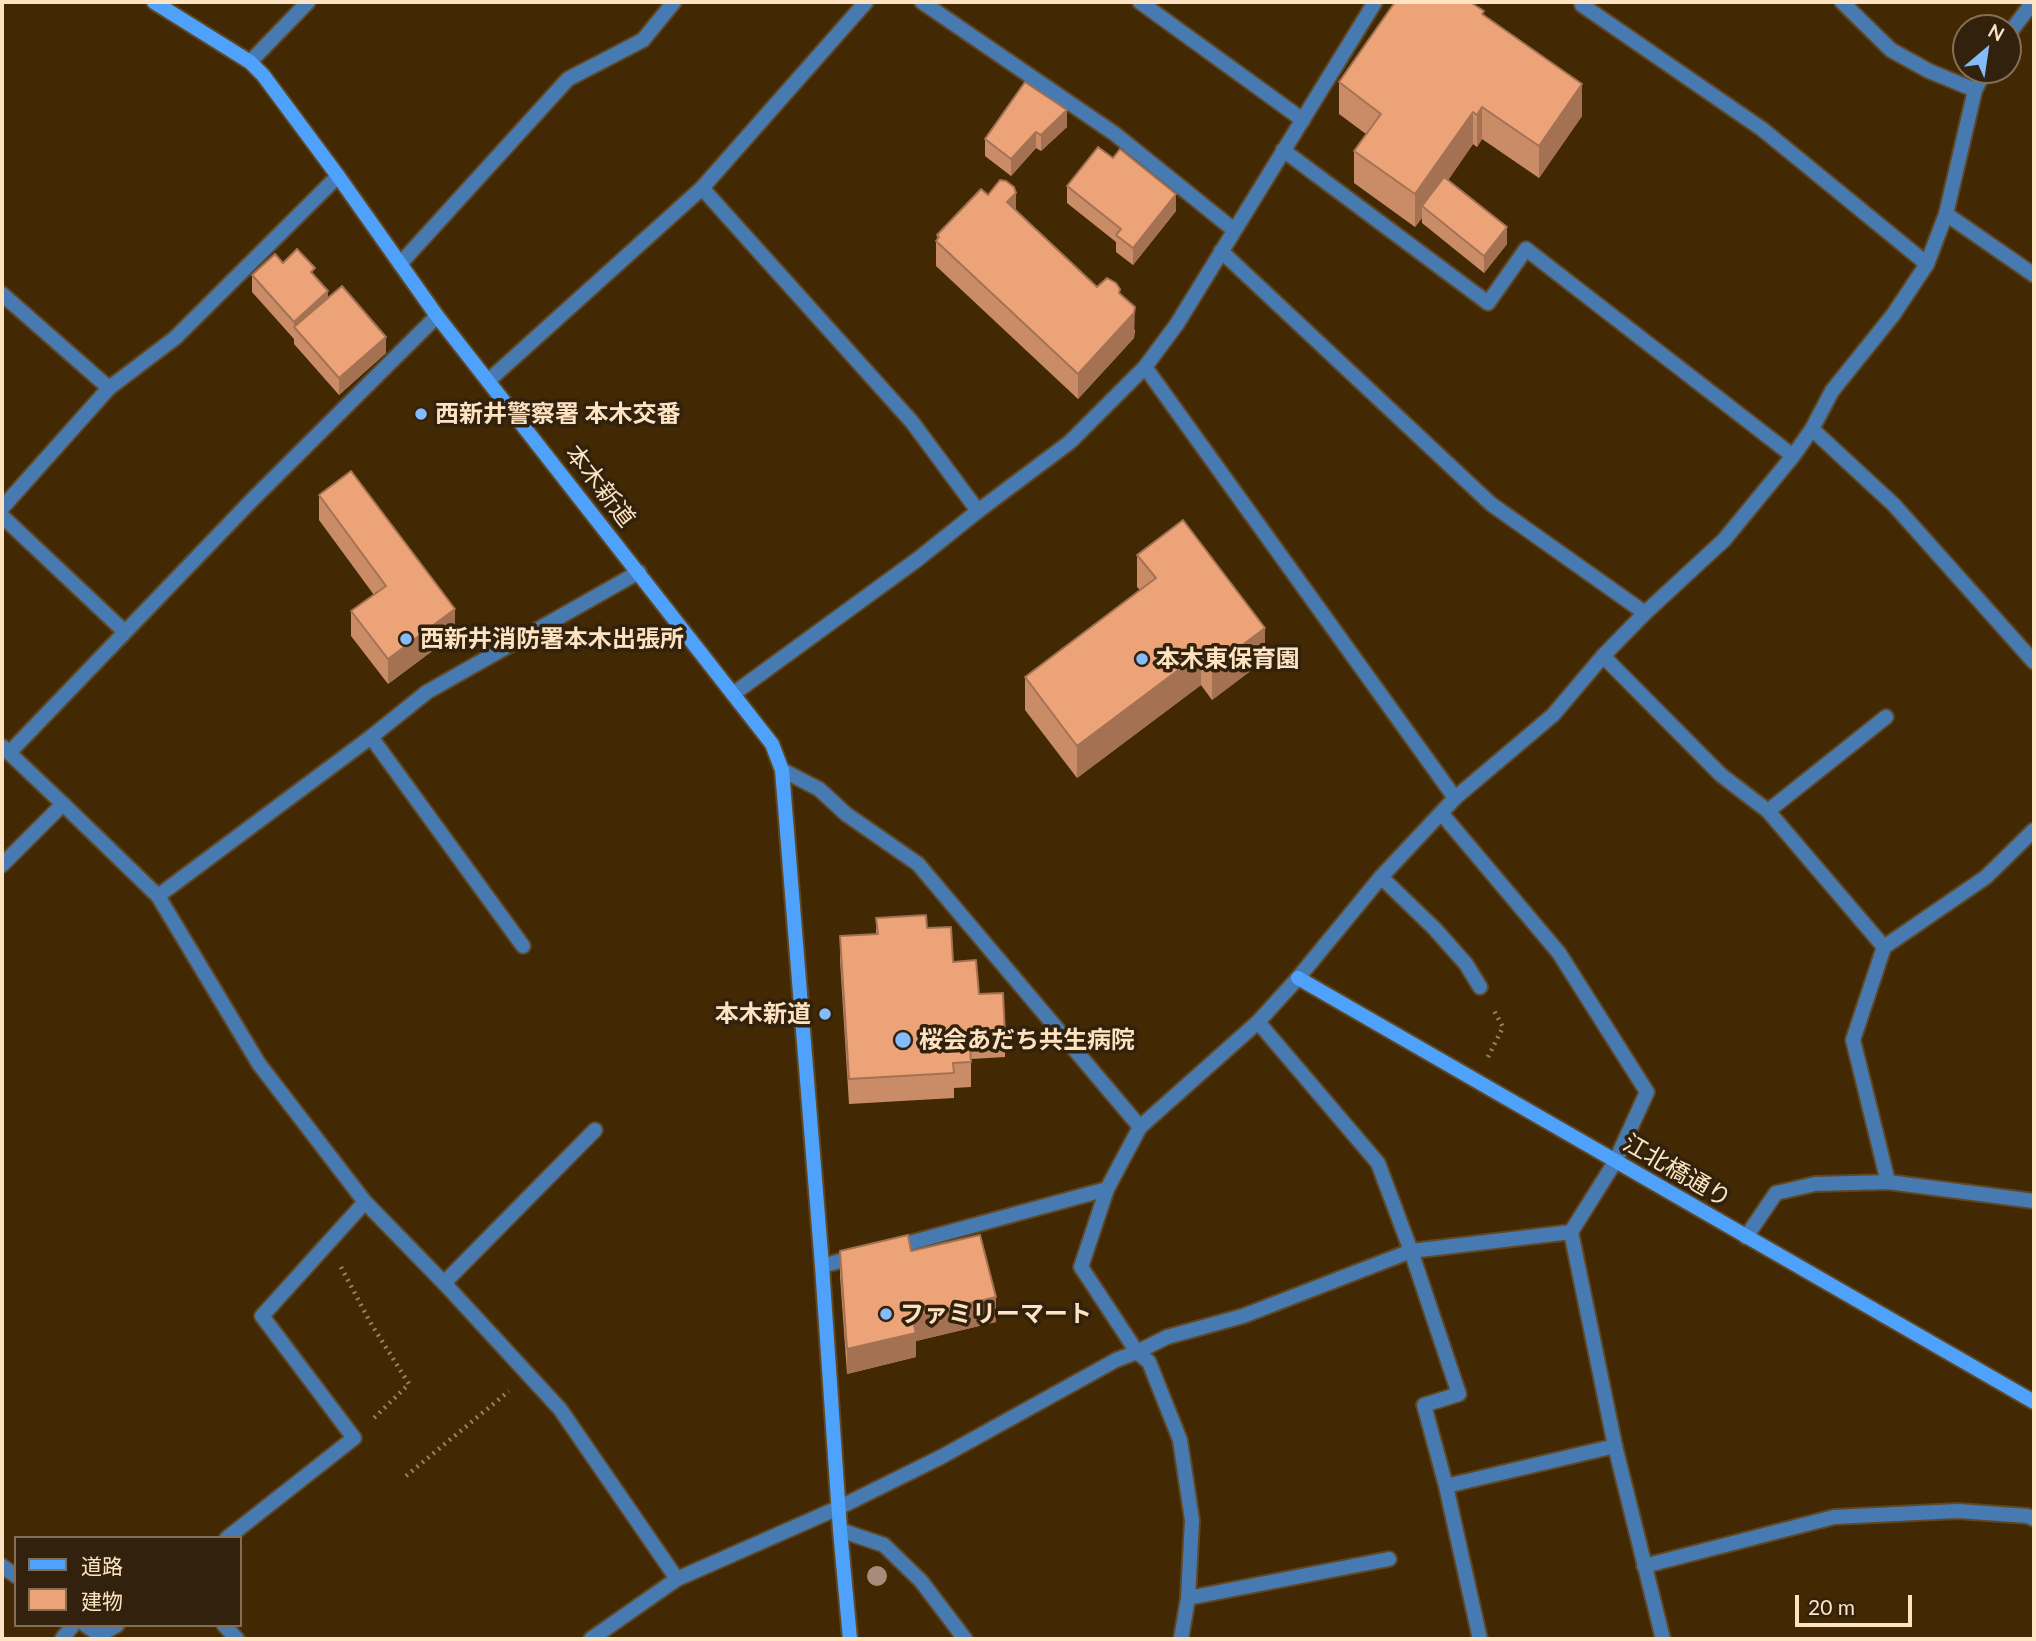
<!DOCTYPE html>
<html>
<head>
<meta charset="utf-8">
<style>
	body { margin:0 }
	#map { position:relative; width:2036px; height:1641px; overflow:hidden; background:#422904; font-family:Lato,"Noto Sans JP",sans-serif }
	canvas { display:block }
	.frame { position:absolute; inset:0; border:4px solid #fee3c3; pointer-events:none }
	.legend { position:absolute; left:14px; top:1536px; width:228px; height:91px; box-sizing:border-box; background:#32220d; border:2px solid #846f56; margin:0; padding:9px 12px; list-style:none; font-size:21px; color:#fee3c3 }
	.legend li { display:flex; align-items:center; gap:14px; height:35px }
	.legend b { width:35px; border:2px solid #846f56 }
	.north { position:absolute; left:1952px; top:14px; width:70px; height:70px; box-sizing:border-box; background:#32220d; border:2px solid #846f56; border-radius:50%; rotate:29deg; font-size:19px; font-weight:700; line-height:28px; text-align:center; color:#fee3c3 }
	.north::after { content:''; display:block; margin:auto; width:24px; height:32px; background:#84bcfb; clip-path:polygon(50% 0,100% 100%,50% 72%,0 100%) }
	.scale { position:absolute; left:1795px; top:1595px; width:117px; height:32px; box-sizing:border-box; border:4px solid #fee3c3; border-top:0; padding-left:9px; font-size:21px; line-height:24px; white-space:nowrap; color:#fee3c3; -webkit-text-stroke:5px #32220d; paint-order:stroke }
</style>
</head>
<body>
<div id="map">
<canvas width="2036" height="1641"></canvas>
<div class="frame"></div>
<ul class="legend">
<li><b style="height:9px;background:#4fa2fb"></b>道路</li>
<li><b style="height:19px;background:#eba377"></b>建物</li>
</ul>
<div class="north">N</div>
<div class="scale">20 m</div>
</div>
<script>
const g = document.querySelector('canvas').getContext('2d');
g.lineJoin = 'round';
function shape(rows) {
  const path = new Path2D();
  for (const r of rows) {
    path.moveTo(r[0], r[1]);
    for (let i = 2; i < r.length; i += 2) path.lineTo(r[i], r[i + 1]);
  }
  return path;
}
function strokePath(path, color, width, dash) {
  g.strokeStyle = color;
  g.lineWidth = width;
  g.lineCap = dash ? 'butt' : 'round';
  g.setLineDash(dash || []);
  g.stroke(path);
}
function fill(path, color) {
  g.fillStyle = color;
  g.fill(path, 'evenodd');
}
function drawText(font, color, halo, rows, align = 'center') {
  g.font = font + ' Lato,"Noto Sans JP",sans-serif';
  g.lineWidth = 7;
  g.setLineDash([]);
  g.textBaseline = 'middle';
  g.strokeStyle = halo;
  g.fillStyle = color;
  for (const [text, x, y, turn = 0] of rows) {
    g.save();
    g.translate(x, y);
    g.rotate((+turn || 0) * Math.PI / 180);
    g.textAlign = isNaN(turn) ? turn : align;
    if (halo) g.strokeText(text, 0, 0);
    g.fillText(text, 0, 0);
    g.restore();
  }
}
const lane = shape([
	[1140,2,1303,120],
	[1584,2,1582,5,1762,129,1927,264],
	[702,188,912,422,978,511],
	[1946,214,2034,275],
	[1221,251,1491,504,1645,613],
	[400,264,568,79,643,40,674,2],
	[1145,367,1455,798],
	[2,508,109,388],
	[2,516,125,632],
	[1603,656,1721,775,1768,811,1884,947],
	[371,737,523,946],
	[3,747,63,804],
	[9,753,251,501,437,316],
	[1768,811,1886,717],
	[1381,877,1434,928,1466,964,1480,987],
	[1258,1022,1378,1163,1411,1251,1459,1394,1424,1405,1446,1486,1480,1639],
	[891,1248,1107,1189],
	[822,1266,858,1256],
	[444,1283,595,1130],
	[1446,1486,1615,1446],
	[840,1530,884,1545,921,1581,965,1639],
	[227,1538,354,1438,262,1316,365,1202],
	[2,1566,16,1576],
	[1644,1566,1834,1517,1958,1511,2028,1516,2034,1519],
	[1188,1598,1389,1559],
	[85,1625,100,1635,117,1625],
	[224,1625,237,1639],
	[62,1639,73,1625]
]);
const street = shape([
	[922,2,1115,134,1234,230],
	[1842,2,1891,50,1929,71,1975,90],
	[2008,35,2033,2],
	[250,62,308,2],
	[1283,150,1488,303,1526,249,1793,456],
	[2,294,109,388,175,338,338,176],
	[488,381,702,188,866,2],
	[1812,429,1894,505,2034,662],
	[733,694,918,559,978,511,1070,442,1145,367,1177,324,1375,2],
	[782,770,819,789,846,814,918,864,1140,1127],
	[2,865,63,804,158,896,259,1064,365,1202,444,1283,560,1409,677,1579],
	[158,896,371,737,427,692,639,572],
	[1888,1182,1853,1040,1884,947,1986,877,2034,830],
	[1571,1232,1615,1446,1663,1639],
	[1746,1237,1776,1193,1815,1184,1888,1182,2034,1201],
	[591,1639,677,1579,838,1508,941,1457,1116,1360,1137,1352,1167,1337,1243,1316,1411,1251,1571,1232,1615,1162,1647,1092,1559,953,1442,814],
	[1181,1639,1188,1598,1192,1520,1180,1440,1149,1362,1137,1352,1081,1267,1107,1189,1140,1127,1258,1022,1298,978,1381,877,1455,798,1553,715,1603,656,1645,613,1724,540,1793,456,1812,429,1832,391,1893,315,1927,264,1946,214,1975,90,1985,70]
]);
const secondary = shape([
	[154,2,250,62,263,75,338,176,437,316,772,744,782,770,822,1266,840,1530,850,1639],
	[1298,978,2034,1402]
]);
strokePath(lane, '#604723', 18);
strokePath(street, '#604723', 18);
strokePath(secondary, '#604723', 18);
strokePath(shape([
	[1488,1057,1503,1027,1493,1009],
	[341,1267,370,1322,409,1384,372,1420],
	[406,1476,509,1391]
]), '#9b815e', 4.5, [2, 5]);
strokePath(lane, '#477ab1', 14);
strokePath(street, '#477ab1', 14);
strokePath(secondary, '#4fa2fb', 14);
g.fillStyle = '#a98a7b';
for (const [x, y] of [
	[877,1576]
]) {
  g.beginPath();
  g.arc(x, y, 10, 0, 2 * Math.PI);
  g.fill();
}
fill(shape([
	[1484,15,1582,116,1539,178,1482,139,1477,147,1473,144,1448,180,1507,244,1484,273,1422,223,1422,218,1415,227,1354,183,1354,151,1366,134,1339,114,1339,82],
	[1067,127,1041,151,1036,148,1011,176,985,156,985,139],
	[1067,186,1176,211,1133,265,1116,252,1116,242,1067,203],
	[988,195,1016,211,1097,287,1120,293,1135,331,1134,338,1078,399,936,266,936,241,937,240,937,235],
	[283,263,315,276,328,297,386,353,339,395,294,344,294,339,252,292,252,275],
	[319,495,455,634,388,684,351,636,351,611,374,595,319,520],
	[1137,555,1265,660,1212,700,1201,685,1077,778,1025,710,1025,677,1140,590,1137,587],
	[876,918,927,928,1005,1033,1005,1057,971,1059,971,1087,954,1088,954,1098,849,1104,840,961,840,936,876,934],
	[840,1251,911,1251,996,1322,916,1341,916,1357,847,1374,840,1276]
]), '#ca8c66');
fill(shape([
	[1582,84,1582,116,1539,178,1539,146],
	[1482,107,1482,139,1477,147,1477,115],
	[1067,110,1067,127,1041,151,1041,135],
	[1473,112,1473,144,1427,211,1422,206,1422,218,1415,227,1415,194],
	[1036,132,1036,148,1011,176,1011,159],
	[1016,193,1016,218,1007,202],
	[1176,194,1176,211,1133,265,1133,248],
	[1507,227,1507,244,1484,273,1484,256],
	[328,291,328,308,294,327,294,322],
	[1135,307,1134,338,1078,399,1078,374],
	[386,337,386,353,339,395,339,378],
	[455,609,455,634,388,684,388,659],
	[1265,628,1265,660,1212,700,1212,668],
	[1201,653,1201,685,1077,778,1077,746],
	[996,1297,996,1322,916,1341,916,1357,847,1374,847,1349,912,1317]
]), '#a47253');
const building = shape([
	[1395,2,1470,2,1484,11,1482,14,1582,84,1539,146,1482,107,1477,115,1473,112,1415,194,1354,151,1381,114,1339,82,1395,2],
	[1025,82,1067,110,1041,135,1036,132,1011,159,985,139,1025,82],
	[1098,147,1113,158,1120,149,1176,194,1133,248,1116,235,1121,229,1067,186,1098,147],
	[1444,177,1507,227,1484,256,1422,206,1444,177],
	[1000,180,1006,181,1014,187,1016,193,1007,202,1097,287,1107,278,1116,283,1120,289,1119,293,1135,307,1134,313,1078,374,936,241,939,237,937,235,981,189,988,195,1000,180],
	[297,249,315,268,311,272,328,291,294,322,252,275,275,254,283,263,297,249],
	[342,286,386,337,339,378,294,327,342,286],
	[351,471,455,609,388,659,351,611,386,586,319,495,351,471],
	[1183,520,1265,628,1212,668,1201,653,1077,746,1025,677,1156,578,1137,555,1183,520],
	[926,915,927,928,951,927,953,962,976,960,979,994,1003,993,1005,1033,969,1035,971,1062,953,1063,954,1073,849,1079,840,936,878,934,876,918,926,915],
	[908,1235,911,1251,980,1235,996,1297,912,1317,916,1333,847,1349,840,1251,908,1235]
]);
fill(building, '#eba377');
strokePath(building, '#a47253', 2);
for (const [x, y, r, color] of [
	[421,414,7,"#84bcfb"],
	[406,639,7,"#84bcfb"],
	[1142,659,7,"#84bcfb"],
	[825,1014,7,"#84bcfb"],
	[903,1040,9,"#84bcfb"],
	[886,1314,7,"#84bcfb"]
]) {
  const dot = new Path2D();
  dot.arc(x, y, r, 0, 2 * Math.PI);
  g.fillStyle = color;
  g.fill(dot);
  strokePath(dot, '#32220d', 2.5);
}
drawText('bold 24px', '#fee3c3', '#32220d', [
	["西新井警察署 本木交番",435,414],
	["西新井消防署本木出張所",420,639],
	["本木東保育園",1156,659],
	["本木新道",811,1014,"right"],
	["桜会あだち共生病院",919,1040],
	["ファミリーマート",900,1314]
], 'left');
drawText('24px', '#fee3c3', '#32220d', [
	["本木新道",600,486,52],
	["江北橋通り",1677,1171,30]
]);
</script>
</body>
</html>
